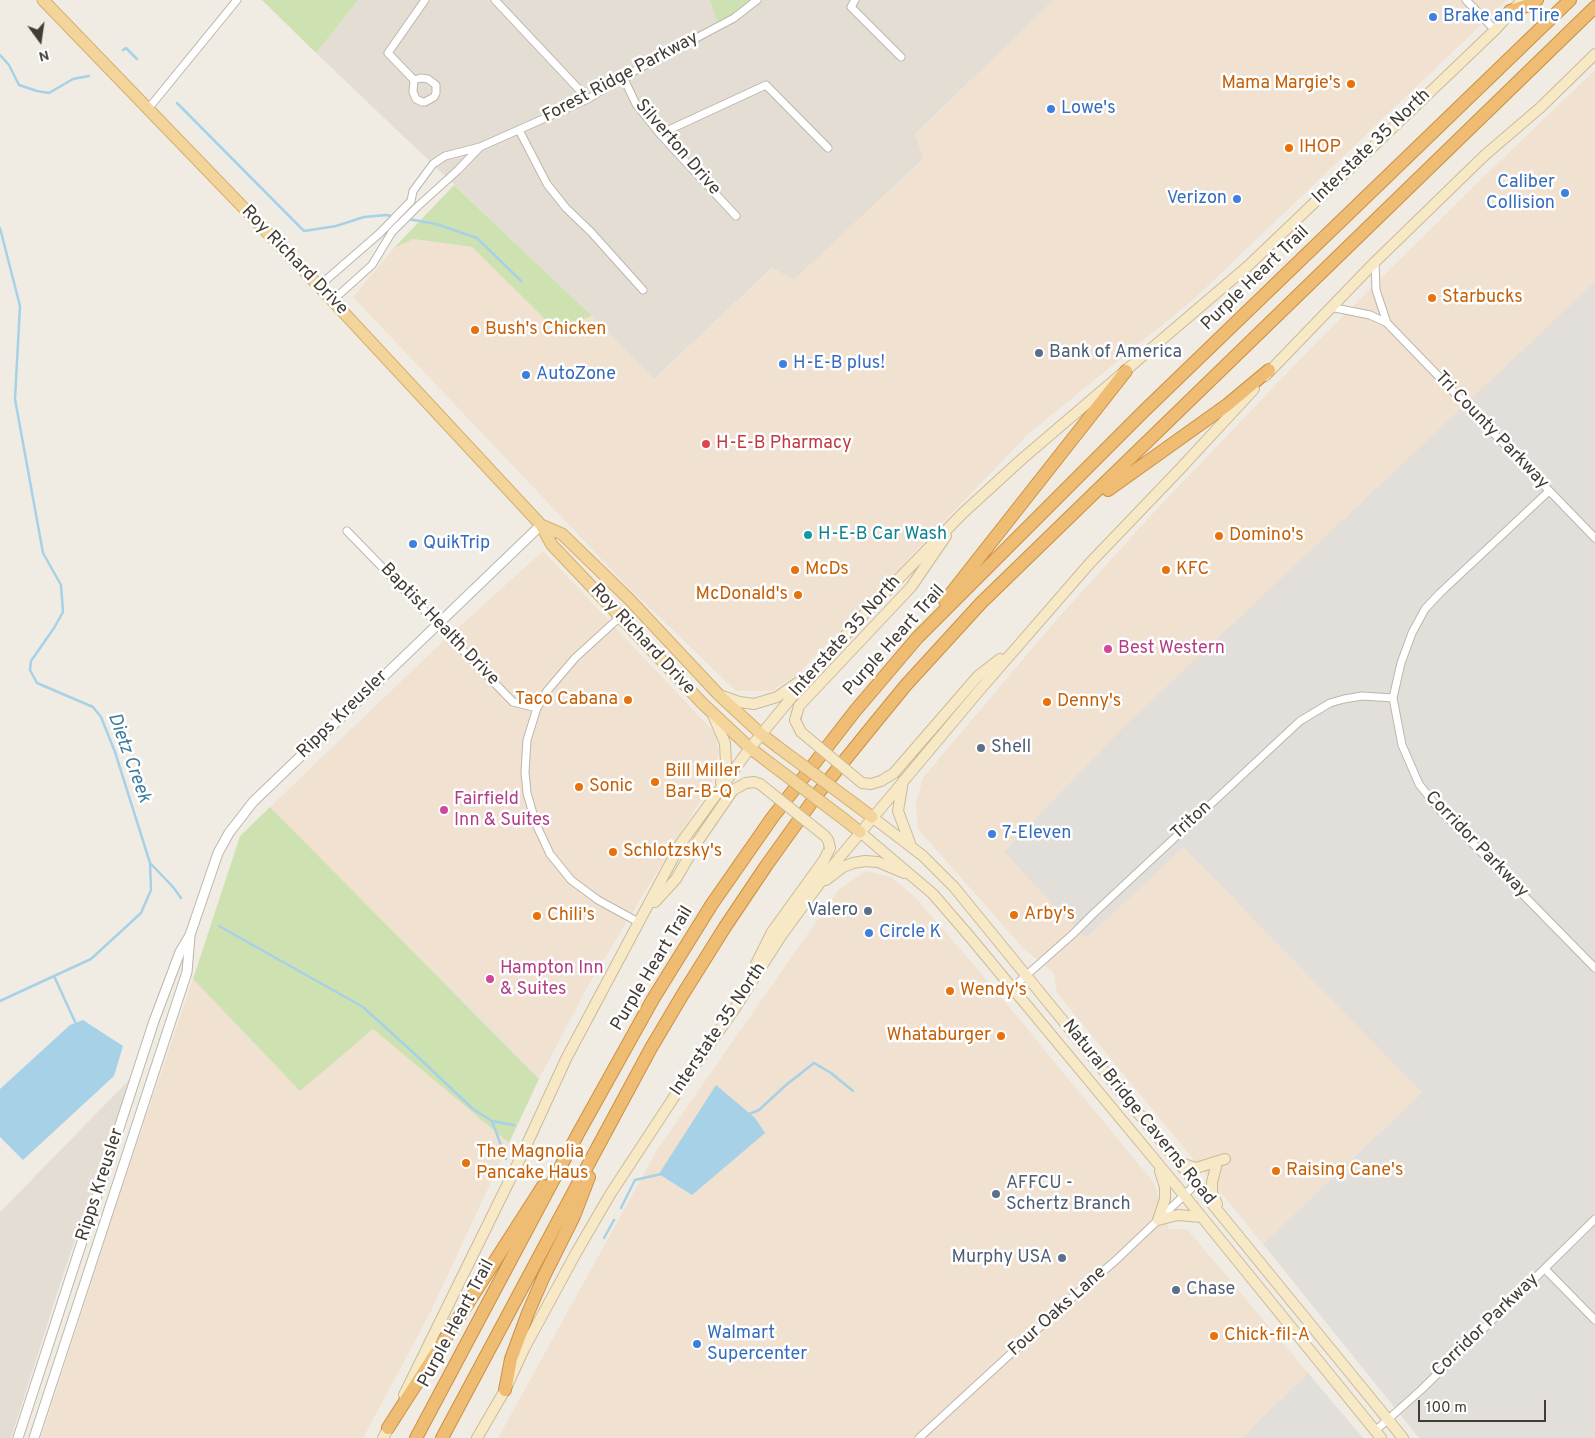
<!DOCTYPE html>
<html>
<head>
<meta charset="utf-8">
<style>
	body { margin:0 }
	#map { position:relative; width:1595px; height:1438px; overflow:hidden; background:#f0ece4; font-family:Overpass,sans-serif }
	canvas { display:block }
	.north { position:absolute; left:15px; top:15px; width:50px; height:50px; -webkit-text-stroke:4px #fff; paint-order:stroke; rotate:166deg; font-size:14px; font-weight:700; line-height:20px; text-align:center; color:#423c35 }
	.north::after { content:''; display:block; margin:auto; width:18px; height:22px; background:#423c35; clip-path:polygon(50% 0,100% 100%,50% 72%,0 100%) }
	.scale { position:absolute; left:1418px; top:1400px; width:128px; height:22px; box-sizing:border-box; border:2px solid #423c35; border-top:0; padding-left:6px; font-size:15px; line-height:18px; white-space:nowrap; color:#423c35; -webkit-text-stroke:4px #fff; paint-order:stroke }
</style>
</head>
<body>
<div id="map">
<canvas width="1595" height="1438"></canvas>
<div class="north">N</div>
<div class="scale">100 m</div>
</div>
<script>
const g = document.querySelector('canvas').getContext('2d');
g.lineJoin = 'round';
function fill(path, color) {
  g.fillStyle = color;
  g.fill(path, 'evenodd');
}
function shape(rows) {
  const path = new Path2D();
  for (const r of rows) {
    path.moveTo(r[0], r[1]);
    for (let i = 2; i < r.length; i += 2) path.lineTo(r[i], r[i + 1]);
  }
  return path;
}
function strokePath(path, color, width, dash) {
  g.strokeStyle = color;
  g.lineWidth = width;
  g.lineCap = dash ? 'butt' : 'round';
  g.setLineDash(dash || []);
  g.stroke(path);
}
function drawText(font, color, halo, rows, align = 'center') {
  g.font = font + ' Overpass,sans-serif';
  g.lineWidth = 5;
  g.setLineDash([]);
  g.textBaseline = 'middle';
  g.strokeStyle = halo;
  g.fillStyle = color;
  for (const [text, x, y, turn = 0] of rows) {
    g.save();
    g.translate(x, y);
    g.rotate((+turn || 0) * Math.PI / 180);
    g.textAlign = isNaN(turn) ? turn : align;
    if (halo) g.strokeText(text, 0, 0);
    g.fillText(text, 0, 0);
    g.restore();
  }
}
fill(shape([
	[358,0,1054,0,915,134,924,158,794,280,772,268,654,379,592,316,316,53],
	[130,1079,64,1272,11,1438,0,1438,0,1212]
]), '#e3ddd3');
fill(shape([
	[1054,0,1507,0,1194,299,1028,434,797,675,771,691,736,691,624,583,353,297,394,248,412,239,472,247,555,329,592,316,654,379,773,268,794,280,923,159,915,134],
	[1595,70,1595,282,1086,938,1184,846,1422,1093,1263,1244,1057,993,1054,973,1025,950,918,829,916,803,923,778,1051,626,1155,511,1312,347,1473,187],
	[543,551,715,733,719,752,714,778,589,984,539,1079,270,807,438,646],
	[866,871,891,877,915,897,992,986,1154,1183,1169,1229,1187,1229,1308,1373,1242,1438,498,1438,657,1150,839,889],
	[193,979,299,1090,373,1029,509,1143,431,1311,363,1438,41,1438,121,1191]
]), '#f0e1d1');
fill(shape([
	[1595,282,1595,1438,1419,1438,1263,1244,1422,1093,1184,847,1086,938,1004,852,1124,727],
	[1308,1373,1363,1438,1242,1438]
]), '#e2ded9');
fill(shape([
	[262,0,358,0,316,53],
	[710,0,757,0,719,26],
	[454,185,592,316,555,329,472,247,413,239,394,248],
	[270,807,539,1079,509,1143,373,1029,300,1091,193,979,240,836]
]), '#cee1b1');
fill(shape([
	[83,1020,123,1046,114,1076,23,1160,0,1137,0,1089,70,1025],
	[716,1085,755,1118,765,1133,692,1195,659,1174]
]), '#a6d1e7');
strokePath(shape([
	[123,50,126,48,137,59],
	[0,55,9,65,19,85,37,91,49,93,73,79,89,76],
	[177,103,304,231,336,226,364,217,386,215,436,224,477,238,521,281],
	[0,228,20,306,15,399,43,553,61,585,63,612,54,628,31,661,30,670,37,683,93,707,101,717,115,752,150,863,151,890,141,913,91,959,0,1001],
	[151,864,173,887,181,898],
	[219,926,363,1007,418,1057,473,1109,492,1121,514,1125],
	[54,976,76,1024],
	[747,1115,759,1110,786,1085,814,1063,831,1073,853,1091],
	[492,1121,506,1159],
	[621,1208,635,1180,661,1174],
	[604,1238,614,1220]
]), '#a6d1e7', 2.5);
const minor = shape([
	[495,0,588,99],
	[855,0,851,7,901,57],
	[1466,0,1495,30],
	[623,77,636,104,660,134,736,216],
	[421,78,428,79,436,85,436,93,434,97,425,102,422,102,416,99,413,92,414,80,421,78],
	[414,80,388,53,425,0],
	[148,109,237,0],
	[519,130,547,184,566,208,591,232,643,290],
	[660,134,766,85,828,148],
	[1375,262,1376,290,1387,323],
	[319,286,380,233,411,201,413,191,433,164,445,156,480,147,588,99,623,77,734,18,757,0],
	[332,301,372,265,392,232,417,207,458,170,480,147],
	[1330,307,1370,315,1387,323,1595,538],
	[1549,491,1440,593,1425,609,1412,633,1401,663,1393,698,1402,745,1419,784,1437,807,1595,968],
	[347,531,513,702,537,708],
	[620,617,575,658,547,691,537,708,527,740,525,772,527,793,536,824,550,854,563,870,571,880,598,900,640,923],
	[1012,988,1073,934,1093,914,1300,721,1330,703,1344,699,1362,696,1393,698],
	[1545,1269,1595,1320],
	[1375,1431,1421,1390,1595,1219],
	[919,1438,1067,1302,1115,1261,1196,1184]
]);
const tertiary = shape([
	[18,1438,154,1021,180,952,190,935,218,853,229,833,253,802,541,525],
	[34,1438,187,972,190,936]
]);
const secondary = shape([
	[1265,376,1375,262,1485,155,1541,107,1595,54],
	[722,696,739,702,754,704,777,697,800,681],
	[713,715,725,743,726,764,721,782],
	[795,720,799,706,911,587,946,536],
	[881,781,894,773,978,676,1000,659],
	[903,781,898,811,911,846],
	[872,817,923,856,954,887,1403,1438],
	[860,832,933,894,970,937,1184,1195,1381,1438],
	[826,880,843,867,853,863,865,861,878,862,904,873],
	[655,902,676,879,698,841,733,790,746,783],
	[756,964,772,932,824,860,830,848],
	[1181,1163,1196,1168,1225,1159],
	[1216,1167,1212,1182,1212,1192,1217,1204],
	[1158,1220,1165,1199,1165,1187,1160,1171],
	[1158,1220,1178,1215,1201,1217],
	[404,1395,521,1157,566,1059,681,843,750,748,810,675,867,611,963,513,1022,459,1248,266,1495,30,1522,0],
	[383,1438,392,1422],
	[477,1438,505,1390,525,1347,576,1253,611,1193,697,1062,735,1008,781,936,830,869,978,692,1090,563,1180,469,1254,389]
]);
const primary = shape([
	[43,0,319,286,541,525,552,545,703,704,750,748,767,761],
	[541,525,562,534,629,599,719,695,761,734,778,747],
	[856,805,872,817],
	[845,820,860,832]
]);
const motorway = shape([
	[1510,11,1529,5,1537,0],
	[1108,490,1227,405,1269,370],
	[945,601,1126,371],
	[505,1390,511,1359,528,1313,544,1276,574,1216,589,1177],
	[388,1428,543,1186],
	[416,1438,579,1132,653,999,712,904,772,818,855,711,917,638,1143,412,1570,0],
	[442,1438,581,1178,651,1048,683,994,725,927,766,866,819,792,870,729,906,685,981,603,1595,7]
]);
strokePath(minor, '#bdb6ab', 9);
strokePath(tertiary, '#bdb6ab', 11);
strokePath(secondary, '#cbba98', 12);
strokePath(primary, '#d6af6d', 13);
strokePath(motorway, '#cc9043', 14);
strokePath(minor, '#fff', 7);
strokePath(tertiary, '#fff', 9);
strokePath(secondary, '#f8e9c6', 10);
strokePath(primary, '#f3d49b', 11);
strokePath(motorway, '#eebc72', 12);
const secondaryBridge = shape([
	[795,720,801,732,862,783,871,784,881,781],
	[746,783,754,782,760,784,825,836,828,840,830,848]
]);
const primaryBridge = shape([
	[778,747,856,805],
	[767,761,845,820]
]);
strokePath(secondaryBridge, '#cbba98', 12, []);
strokePath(primaryBridge, '#d6af6d', 13, []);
strokePath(secondaryBridge, '#f8e9c6', 10);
strokePath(primaryBridge, '#f3d49b', 11);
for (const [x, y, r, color] of [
	[1433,17,5,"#3f7fe0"],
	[1351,84,5,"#e8710a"],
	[1051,109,5,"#3f7fe0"],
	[1289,148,5,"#e8710a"],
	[1565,193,5,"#3f7fe0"],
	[1237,199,5,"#3f7fe0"],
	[1432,298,5,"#e8710a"],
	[475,330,5,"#e8710a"],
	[1039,353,5,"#5c6f8a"],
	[783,364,5,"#3f7fe0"],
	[526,375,5,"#3f7fe0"],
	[706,444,5,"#e0444e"],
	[808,535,5,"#0f9aa8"],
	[1219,536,5,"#e8710a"],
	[413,544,5,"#3f7fe0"],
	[795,570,5,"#e8710a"],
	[1166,570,5,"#e8710a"],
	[798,595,5,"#e8710a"],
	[1108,649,5,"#d1479c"],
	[628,700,5,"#e8710a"],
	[1047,702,5,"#e8710a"],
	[981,748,5,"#5c6f8a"],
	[655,782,5,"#e8710a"],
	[579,787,5,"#e8710a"],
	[444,810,5,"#d1479c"],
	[992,834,5,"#3f7fe0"],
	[613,852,5,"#e8710a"],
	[868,911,5,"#5c6f8a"],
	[1014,915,5,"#e8710a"],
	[537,916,5,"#e8710a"],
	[869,933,5,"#3f7fe0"],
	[490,979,5,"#d1479c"],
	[950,991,5,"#e8710a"],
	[1001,1036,5,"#e8710a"],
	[466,1163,5,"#e8710a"],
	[1276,1171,5,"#e8710a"],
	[996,1194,5,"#5c6f8a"],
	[1062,1258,5,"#5c6f8a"],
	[1176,1290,5,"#5c6f8a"],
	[1214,1336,5,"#e8710a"],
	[697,1344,5,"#3f7fe0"]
]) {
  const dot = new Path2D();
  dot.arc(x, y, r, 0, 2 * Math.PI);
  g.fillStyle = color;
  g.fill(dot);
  strokePath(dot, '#fff', 2);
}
drawText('18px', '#366cbe', '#fff', [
	["Brake and Tire",1443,17],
	["Lowe's",1061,109],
	["Caliber",1555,183,"right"],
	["Collision",1555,204,"right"],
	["Verizon",1227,199,"right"],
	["H-E-B plus!",793,364],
	["AutoZone",536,375],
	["QuikTrip",423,544],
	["7-Eleven",1002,834],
	["Circle K",879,933],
	["Walmart",707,1334],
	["Supercenter",707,1355]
], 'left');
drawText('18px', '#423c35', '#fff', [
	["Forest Ridge Parkway",621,78,-28],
	["Interstate 35 North",1372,147,-44],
	["Silverton Drive",677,148,49],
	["Roy Richard Drive",294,261,46],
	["Purple Heart Trail",1256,279,-44],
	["Tri County Parkway",1491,431,46],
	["Baptist Health Drive",439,625,46],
	["Interstate 35 North",846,637,-48],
	["Roy Richard Drive",642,640,47],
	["Purple Heart Trail",895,641,-48],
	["Ripps Kreusler",343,715,-44],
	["Triton",1192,821,-43],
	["Corridor Parkway",1476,845,46],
	["Purple Heart Trail",653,969,-59],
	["Interstate 35 North",719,1030,-56],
	["Natural Bridge Caverns Road",1138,1113,51],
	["Ripps Kreusler",101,1185,-72],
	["Four Oaks Lane",1058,1312,-42],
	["Purple Heart Trail",457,1324,-62],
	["Corridor Parkway",1486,1326,-44]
]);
drawText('18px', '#c56008', '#fff', [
	["Mama Margie's",1341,84,"right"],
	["IHOP",1299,148],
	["Starbucks",1442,298],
	["Bush's Chicken",485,330],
	["Domino's",1229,536],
	["McDs",805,570],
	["KFC",1176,570],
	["McDonald's",788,595,"right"],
	["Taco Cabana",618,700,"right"],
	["Denny's",1057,702],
	["Bill Miller",665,772],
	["Bar-B-Q",665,793],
	["Sonic",589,787],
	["Schlotzsky's",623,852],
	["Arby's",1024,915],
	["Chili's",547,916],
	["Wendy's",960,991],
	["Whataburger",991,1036,"right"],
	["The Magnolia",476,1153],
	["Pancake Haus",476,1174],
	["Raising Cane's",1286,1171],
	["Chick-fil-A",1224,1336]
], 'left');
drawText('18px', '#4e5e75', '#fff', [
	["Bank of America",1049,353],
	["Shell",991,748],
	["Valero",858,911,"right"],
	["AFFCU -",1006,1184],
	["Schertz Branch",1006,1205],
	["Murphy USA",1052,1258,"right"],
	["Chase",1186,1290]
], 'left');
drawText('18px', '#be3a42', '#fff', [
	["H-E-B Pharmacy",716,444]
], 'left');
drawText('18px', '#0d838f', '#fff', [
	["H-E-B Car Wash",818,535]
], 'left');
drawText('18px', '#b23c85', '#fff', [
	["Best Western",1118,649],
	["Fairfield",454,800],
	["Inn & Suites",454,821],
	["Hampton Inn",500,969],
	["& Suites",500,990]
], 'left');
drawText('italic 19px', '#3a7da1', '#fff', [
	["Dietz Creek",128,758,70]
]);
</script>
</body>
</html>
